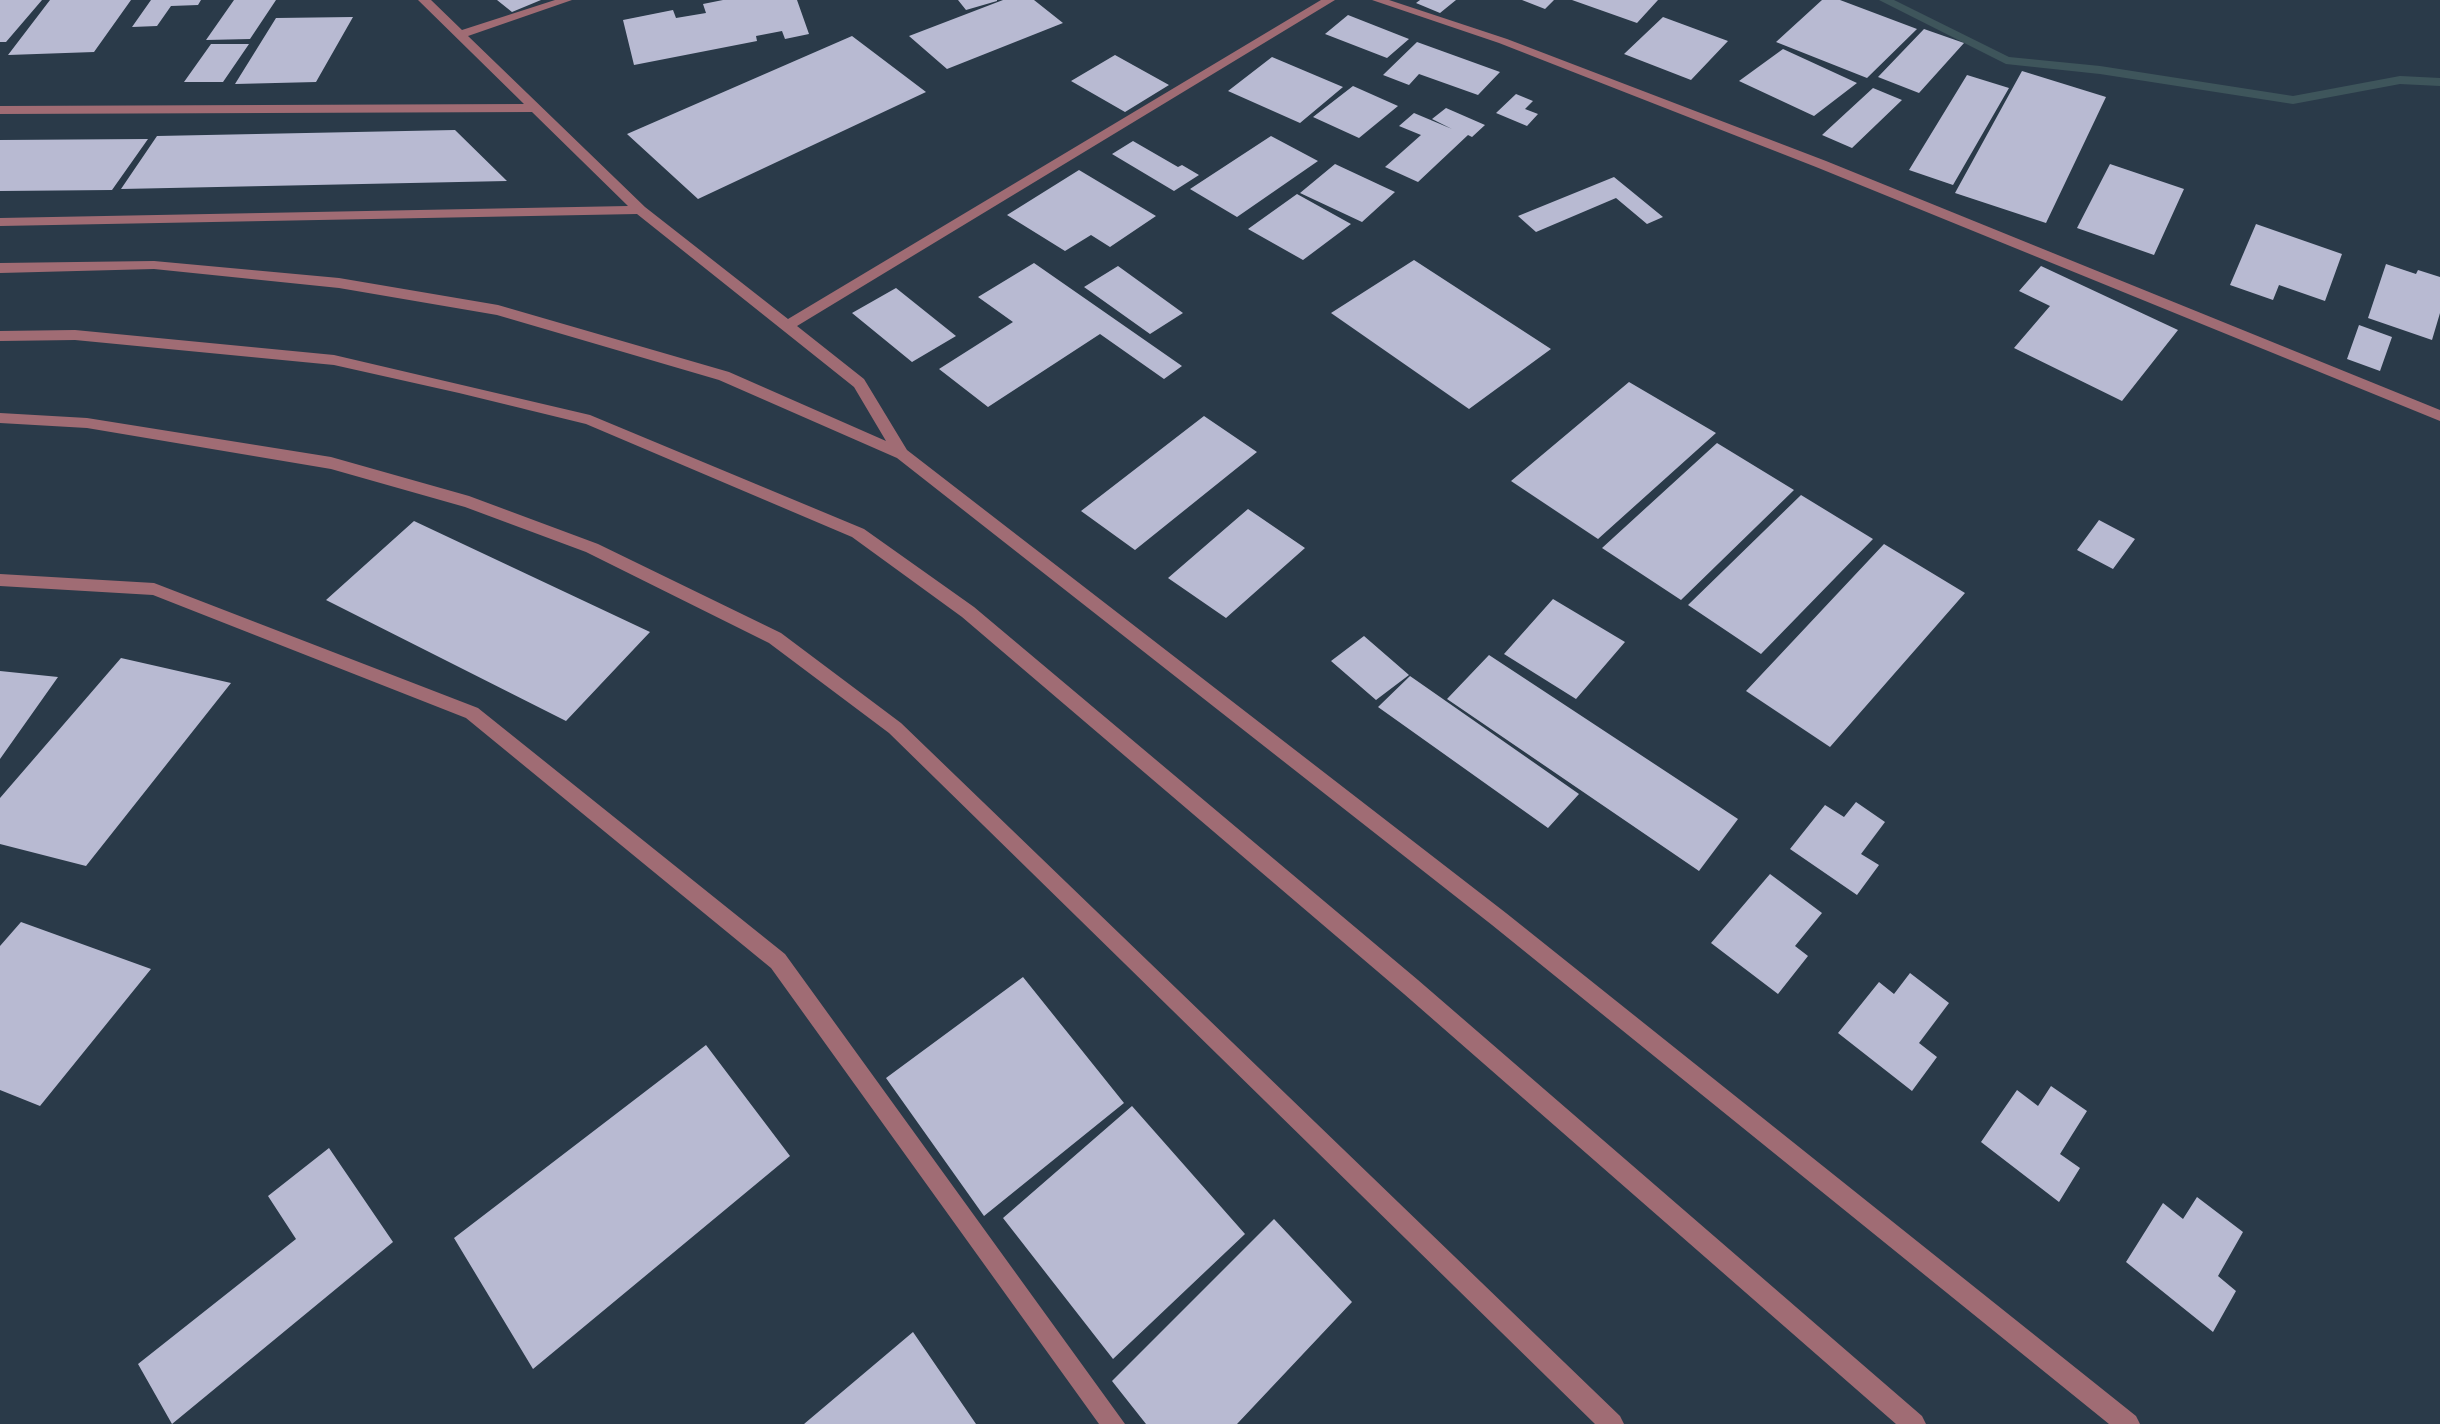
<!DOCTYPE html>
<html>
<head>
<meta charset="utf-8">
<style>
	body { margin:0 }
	canvas { display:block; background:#2a3a49 }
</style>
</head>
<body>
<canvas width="2440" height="1424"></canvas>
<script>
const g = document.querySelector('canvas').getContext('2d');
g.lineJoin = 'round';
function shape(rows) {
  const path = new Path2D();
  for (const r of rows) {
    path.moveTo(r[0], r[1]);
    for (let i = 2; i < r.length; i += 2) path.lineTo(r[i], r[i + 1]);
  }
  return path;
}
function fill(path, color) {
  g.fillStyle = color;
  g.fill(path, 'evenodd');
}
fill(shape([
	[1879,0,1894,0,2009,57,2100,66,2293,96,2400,76,2440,78,2440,86,2400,84,2293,104,2100,74,2006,64,1879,0]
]), '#3e555b');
fill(shape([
	[0,0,42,0,6,42,0,42],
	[50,0,131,0,94,52,8,55],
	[151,0,201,0,198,5,171,6,157,26,132,27],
	[234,0,276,0,250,39,206,40],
	[497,0,541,0,512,12],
	[723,0,797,0,809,34,785,39,782,31,756,36,757,41,634,65,623,20,673,10,676,18,706,13,703,4],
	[958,0,997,0,997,1,966,10],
	[1003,0,1034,0,1063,23,947,69,909,36],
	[1420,0,1456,0,1440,13,1416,3],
	[1522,0,1554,0,1545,9],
	[1572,0,1658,0,1637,23],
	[1822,0,1840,0,1917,29,1867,78,1776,42],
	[1348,15,1409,39,1387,58,1325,34],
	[353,17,316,82,235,84,276,18],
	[1663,17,1728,41,1691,80,1624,54],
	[1924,29,1964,43,1919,93,1878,77],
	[852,36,926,92,698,199,627,134],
	[1417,42,1500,72,1478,95,1419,74,1409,85,1383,75],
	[211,44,249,44,223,82,184,82],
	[1783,49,1857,83,1814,116,1739,81],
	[1115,55,1169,85,1125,112,1071,81],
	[1272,57,1343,87,1300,123,1228,91],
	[2022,71,2106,97,2046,223,1955,193],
	[1967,75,2009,88,1953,185,1909,170],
	[1353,86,1398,106,1359,138,1313,117],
	[1873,88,1902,100,1852,148,1822,135],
	[1516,94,1533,101,1525,109,1538,114,1527,126,1496,113],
	[1446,108,1485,125,1472,137,1468,135,1418,182,1385,167,1421,135,1399,126,1414,113,1452,129,1432,119],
	[455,130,507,181,121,189,157,136],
	[1271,136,1318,161,1237,217,1190,189],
	[148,139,112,190,0,191,0,140],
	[1133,141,1178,167,1182,165,1199,175,1174,191,1112,154],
	[1335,164,1395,192,1362,222,1300,193],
	[2110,164,2184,189,2154,255,2077,228],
	[1079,170,1156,216,1110,247,1091,235,1065,251,1007,215],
	[1614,177,1663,217,1647,224,1616,198,1536,232,1518,216],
	[1297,194,1351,224,1303,260,1248,229],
	[2256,224,2342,254,2325,301,2279,285,2273,300,2230,285],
	[1414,260,1551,349,1469,409,1331,313],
	[1034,263,1182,366,1164,379,1100,334,988,407,939,369,1013,322,978,297],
	[2386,264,2416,274,2418,270,2440,277,2440,313,2432,340,2368,318],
	[1118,266,1183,313,1150,334,1084,287],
	[2041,266,2178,330,2122,401,2014,348,2050,306,2019,291],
	[896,288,956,336,912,362,852,313],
	[2359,325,2392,337,2380,371,2347,359],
	[1629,382,1716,433,1598,539,1511,481],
	[1204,416,1257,452,1135,550,1081,511],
	[1717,443,1794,490,1681,600,1602,548],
	[1801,495,1873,539,1761,654,1688,605],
	[1248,509,1305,548,1226,618,1168,578],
	[2099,520,2135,539,2113,569,2077,550],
	[414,521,650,632,566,721,326,600],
	[1884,544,1965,593,1830,747,1746,691],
	[1553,599,1625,642,1576,699,1504,654],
	[1364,636,1409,675,1376,700,1331,661],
	[1489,655,1738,819,1699,871,1447,699],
	[121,658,231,683,86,866,0,844,0,798],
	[0,671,58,677,0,759],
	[1410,676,1579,794,1548,828,1378,707],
	[1856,802,1885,822,1861,854,1879,865,1857,895,1790,849,1825,805,1844,817],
	[1770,874,1822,913,1795,946,1808,956,1778,994,1711,943],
	[21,922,151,969,40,1106,0,1090,0,946],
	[1910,973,1949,1003,1919,1043,1937,1057,1912,1091,1838,1033,1879,982,1894,994],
	[1023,977,1124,1103,984,1216,886,1078],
	[706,1045,790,1156,533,1369,454,1238],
	[2051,1086,2087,1111,2060,1154,2080,1168,2059,1202,1981,1142,2017,1090,2038,1106],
	[1132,1106,1245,1234,1113,1359,1003,1218],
	[329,1148,393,1242,172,1424,138,1364,296,1239,268,1196],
	[2197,1197,2243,1232,2218,1276,2236,1291,2213,1332,2126,1262,2163,1203,2183,1219],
	[1274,1219,1352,1302,1237,1424,1146,1424,1112,1381],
	[913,1332,976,1424,804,1424]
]), '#b8bad2');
fill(shape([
	[418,0,431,0,462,30,555,0,572,0,468,36,645,207,788,319,1321,0,1335,0,797,326,864,379,907,450,1506,913,2136,1416,2140,1424,2109,1424,1492,925,897,458,719,380,497,315,339,288,154,269,0,273,0,263,154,261,339,278,498,305,729,372,886,441,854,387,637,214,0,226,0,218,628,206,532,112,0,114,0,106,524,104,418,0],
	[1372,0,1389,0,1507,39,1826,161,2440,410,2440,421,1816,167,1499,43,1372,0],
	[75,330,334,355,590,415,864,529,974,607,1418,980,1922,1416,1926,1424,1896,1424,1404,994,962,617,852,537,586,424,459,393,334,365,75,340,0,341,0,331,75,330],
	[0,413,87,418,331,457,469,496,598,544,781,633,901,723,1620,1416,1624,1424,1595,1424,889,733,769,643,586,552,465,507,331,469,87,428,0,423,0,413],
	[0,574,154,583,478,708,785,954,1125,1424,1099,1424,771,968,466,718,153,595,0,586,0,574]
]), '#a06c74');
</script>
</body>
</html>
